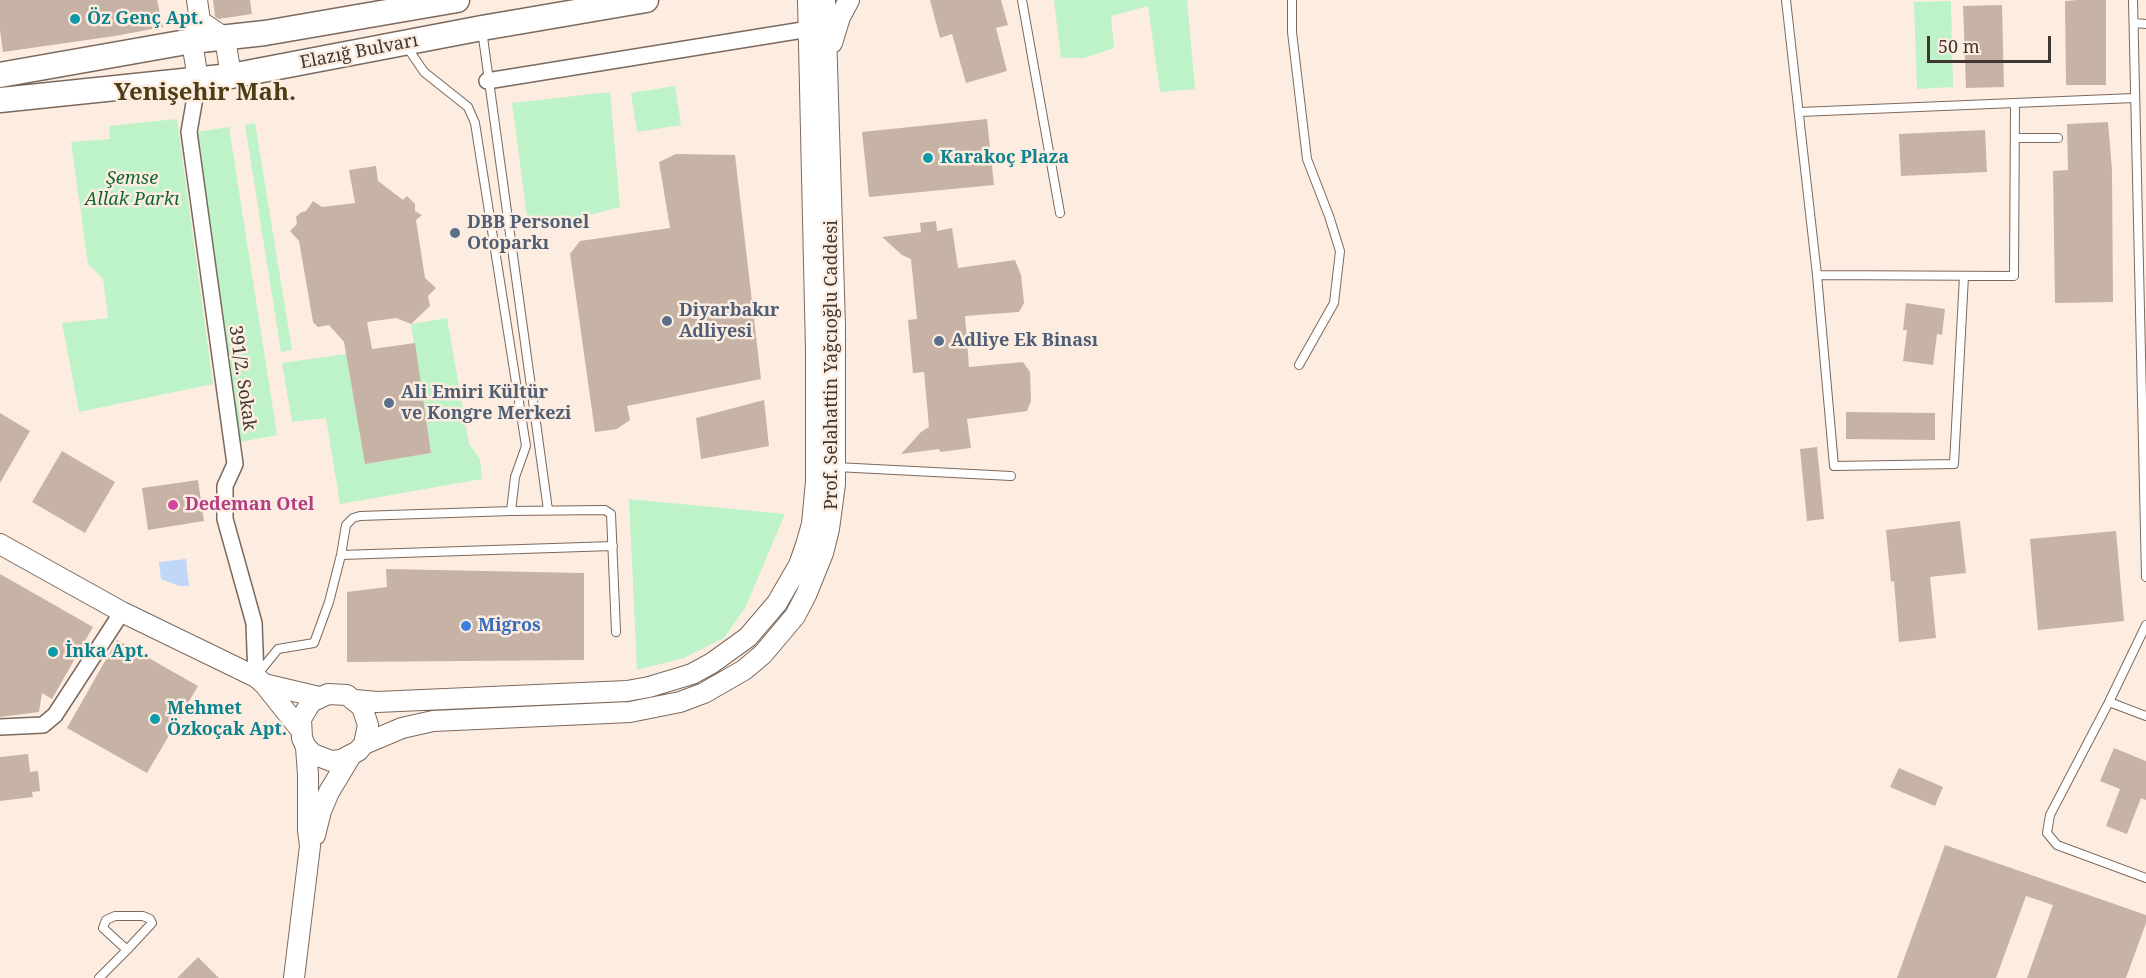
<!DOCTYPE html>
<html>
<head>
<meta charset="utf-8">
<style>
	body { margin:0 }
	#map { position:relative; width:2146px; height:978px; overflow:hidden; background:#fdede1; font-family:"Noto Serif",serif }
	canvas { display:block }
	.scale { position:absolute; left:1927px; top:36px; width:124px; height:27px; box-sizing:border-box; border:3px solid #3f3731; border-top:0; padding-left:8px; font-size:18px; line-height:21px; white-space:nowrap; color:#3f3731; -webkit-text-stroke:4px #fdede1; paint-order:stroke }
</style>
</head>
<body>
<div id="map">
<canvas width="2146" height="978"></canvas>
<div class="scale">50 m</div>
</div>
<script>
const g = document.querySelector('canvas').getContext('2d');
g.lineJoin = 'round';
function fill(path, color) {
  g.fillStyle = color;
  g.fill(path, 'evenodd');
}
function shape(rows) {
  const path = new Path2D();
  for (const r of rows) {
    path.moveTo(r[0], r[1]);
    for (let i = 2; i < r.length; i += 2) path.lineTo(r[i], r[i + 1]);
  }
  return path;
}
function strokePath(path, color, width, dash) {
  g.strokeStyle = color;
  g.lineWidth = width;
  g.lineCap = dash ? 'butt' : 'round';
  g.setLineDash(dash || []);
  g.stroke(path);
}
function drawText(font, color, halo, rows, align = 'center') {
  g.font = font + ' "Noto Serif",serif';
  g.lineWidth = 5;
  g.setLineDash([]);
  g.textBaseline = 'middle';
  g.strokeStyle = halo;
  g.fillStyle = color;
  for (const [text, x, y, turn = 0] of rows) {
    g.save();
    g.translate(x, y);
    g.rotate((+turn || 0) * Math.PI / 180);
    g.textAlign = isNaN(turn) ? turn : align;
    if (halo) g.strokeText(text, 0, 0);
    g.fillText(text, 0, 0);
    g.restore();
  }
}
fill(shape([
	[1054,0,1187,0,1195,89,1160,92,1148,6,1111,16,1114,48,1084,58,1061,58],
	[1951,1,1953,87,1917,89,1914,2],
	[675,86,681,125,637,132,631,93],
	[610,92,620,207,529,231,512,103],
	[177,119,213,384,79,412,62,323,108,318,103,279,88,264,71,142,110,139,109,126],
	[255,123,292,350,281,352,245,125],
	[229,127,277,435,240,442,196,132],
	[447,318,469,444,480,459,482,479,340,504,326,418,292,422,282,363,346,354,365,464,431,453,411,324],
	[629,499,785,514,746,606,724,638,684,658,637,670]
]), '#bef2c8');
fill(shape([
	[186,559,189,586,179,586,161,579,159,562]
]), '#c0d7f8');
fill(shape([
	[0,0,157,0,163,27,115,36,3,52,0,31],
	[213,0,250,0,252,14,219,19,215,17],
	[930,0,1001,0,1008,25,996,28,1007,71,966,83,952,34,940,38],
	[2078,0,2106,0,2106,85,2066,85,2065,1],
	[2002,5,2004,87,1966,88,1963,6],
	[987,119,994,185,869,197,862,132],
	[2108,122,2112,170,2113,302,2055,303,2053,171,2068,170,2067,124],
	[1985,130,1987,172,1901,176,1899,134],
	[676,154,735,155,761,379,627,406,630,420,617,429,595,432,570,254,580,241,670,228,659,162],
	[376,166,378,181,403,200,407,196,415,204,415,211,422,215,416,220,425,278,436,288,428,296,430,306,411,324,396,318,367,322,372,349,415,343,431,453,365,464,344,342,329,325,318,327,313,322,299,241,290,231,297,224,296,217,300,213,306,211,313,201,322,207,355,203,349,170],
	[936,221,937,231,952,228,958,268,1015,260,1021,275,1024,303,1019,312,965,316,969,367,1023,362,1030,372,1031,401,1027,411,967,419,971,448,940,452,939,449,901,454,921,432,929,427,924,372,913,373,908,320,917,319,911,259,902,255,882,237,921,232,920,223],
	[1906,303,1945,309,1942,335,1937,334,1933,365,1903,361,1907,330,1903,330],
	[764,400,769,446,701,459,696,418],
	[1846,412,1935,413,1935,440,1846,439],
	[0,413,30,431,0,483],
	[1817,447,1824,519,1807,521,1800,449],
	[62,451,115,482,85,533,32,502],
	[198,480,204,521,148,530,142,488],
	[1960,521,1966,573,1930,577,1936,638,1899,642,1894,581,1891,582,1886,530],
	[2116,531,2124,621,2038,630,2030,539],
	[386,569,584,573,584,660,347,662,347,592,387,587],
	[0,574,93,627,52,699,42,693,39,712,0,717],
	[117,640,198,686,147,773,67,728],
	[2114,748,2146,761,2146,800,2141,798,2127,834,2106,826,2120,789,2100,781],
	[28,754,30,772,38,771,40,791,32,792,33,797,0,801,0,757],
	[1899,768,1943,787,1935,806,1890,787],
	[1945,845,2146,915,2146,923,2126,978,2027,978,2053,905,2026,896,1996,978,1897,978],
	[198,957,219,978,177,978]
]), '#c7b3a5');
const service = shape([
	[1022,0,1060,213],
	[1292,0,1292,32,1307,159,1329,216,1340,251,1334,303,1299,365],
	[1786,0,1817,275,1834,466,1954,464,1964,276],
	[2133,0,2146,577],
	[2135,23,2146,24],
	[482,30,548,510],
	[1800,112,2134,98],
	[2015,138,2058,138],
	[1817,275,2014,276,2015,104],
	[836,467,1011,476],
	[511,511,605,510,611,514,616,632],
	[341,555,613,546],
	[2146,625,2109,702,2050,815,2047,833,2057,845,2146,878],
	[257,675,278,649,314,643,329,602,341,555,346,525,353,518,360,516,511,511,515,477,526,446,475,123,468,107,424,72,407,47],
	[2109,702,2146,716],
	[99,978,127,950,152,923,150,919,143,916,115,916,106,920,103,928,127,950]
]);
const minor = shape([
	[198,80,189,132,235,464,225,486,225,519,254,623,256,677],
	[487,81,809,29],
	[0,727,43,725,55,715,122,612]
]);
const tertiary = shape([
	[197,0,200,21],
	[832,43,840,17,849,0],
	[198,80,192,41,200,21,225,38,231,76],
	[0,544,122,612,256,677,264,684,300,729],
	[264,684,319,697],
	[355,700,377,702,627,691,649,687,692,674,712,663,748,637,777,603,799,565,806,545,812,524,816,481,816,350,808,0],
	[364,744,402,728,433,721,630,712,680,702,704,693,744,670,763,654,795,616,806,595,823,553,829,529,835,484,835,326,825,0],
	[315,835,321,811,329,792,350,757],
	[294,978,310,846,308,830,308,775,306,747,302,738,301,719,311,702,328,694,347,695,362,707,368,725,364,744,358,751,341,760,331,761,313,754,306,747]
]);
const primary = shape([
	[0,75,192,41,265,33,457,0],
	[0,100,231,76,482,28,646,0]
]);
strokePath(service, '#7c695d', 10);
strokePath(minor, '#7c695d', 18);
strokePath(tertiary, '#7c695d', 22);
strokePath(primary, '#7c695d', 27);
strokePath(service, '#fff', 8);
strokePath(minor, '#fff', 15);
strokePath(tertiary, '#fff', 20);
strokePath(primary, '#fff', 24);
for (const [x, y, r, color] of [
	[75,19,6,"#0f9aa8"],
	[928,158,6,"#0f9aa8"],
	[455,233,6,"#5c6f8a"],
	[667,321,6,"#5c6f8a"],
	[939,341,6,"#5c6f8a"],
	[389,403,6,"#5c6f8a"],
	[173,505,6,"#d1479c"],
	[466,626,6,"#3f7fe0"],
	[53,652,6,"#0f9aa8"],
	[155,719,6,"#0f9aa8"]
]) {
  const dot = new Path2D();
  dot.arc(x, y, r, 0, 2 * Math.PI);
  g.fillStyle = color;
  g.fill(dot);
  strokePath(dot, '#fdede1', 2);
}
drawText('bold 18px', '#0d838f', '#fdede1', [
	["Öz Genç Apt.",87,19],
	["Karakoç Plaza",940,158],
	["İnka Apt.",65,652],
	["Mehmet",167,709],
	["Özkoçak Apt.",167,730]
], 'left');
drawText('18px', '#3f3731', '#fdede1', [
	["Elazığ Bulvarı",359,52,-11],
	["Prof. Selahattin Yağcıoğlu Caddesi",832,365,-90],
	["391/2. Sokak",242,378,82]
]);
drawText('italic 18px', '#106932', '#fdede1', [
	["Şemse",132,179],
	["Allak Parkı",132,200]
]);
drawText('bold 18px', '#4e5e75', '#fdede1', [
	["DBB Personel",467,223],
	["Otoparkı",467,244],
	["Diyarbakır",679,311],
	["Adliyesi",679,332],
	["Adliye Ek Binası",951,341],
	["Ali Emiri Kültür",401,393],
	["ve Kongre Merkezi",401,414]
], 'left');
drawText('bold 18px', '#b23c85', '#fdede1', [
	["Dedeman Otel",185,505]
], 'left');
drawText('bold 18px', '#366cbe', '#fdede1', [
	["Migros",478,626]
], 'left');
drawText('bold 24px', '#4d3d15', '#fdede1', [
	["Yenişehir Mah.",205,93]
]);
</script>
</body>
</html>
